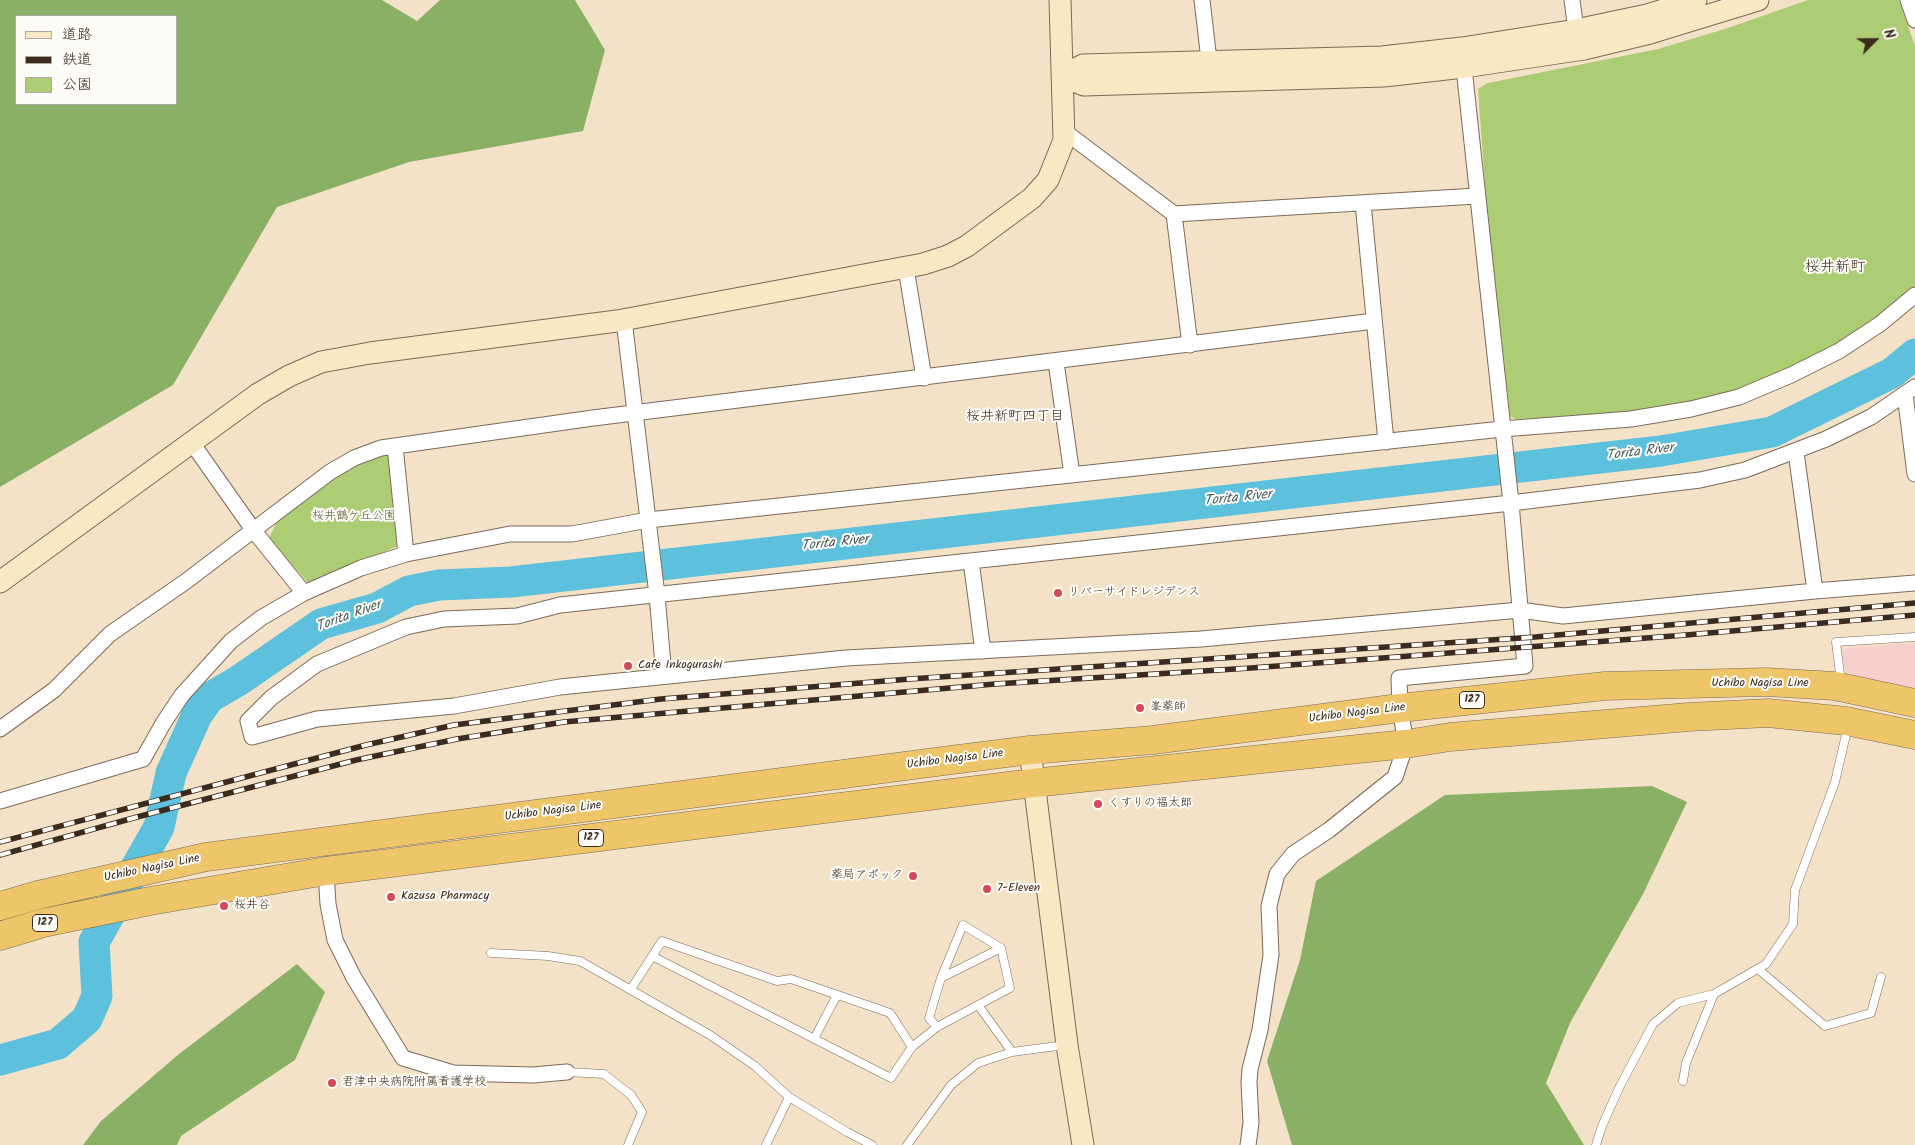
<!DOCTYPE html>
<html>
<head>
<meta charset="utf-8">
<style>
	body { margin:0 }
	#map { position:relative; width:1915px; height:1145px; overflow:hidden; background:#f3e2c7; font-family:Kalam,"Klee One",sans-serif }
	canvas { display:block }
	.legend { position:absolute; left:15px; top:15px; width:162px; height:90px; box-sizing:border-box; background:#fdfcf7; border:1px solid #afa8a0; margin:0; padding:6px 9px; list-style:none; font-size:15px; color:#3b2a1e }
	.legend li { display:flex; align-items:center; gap:10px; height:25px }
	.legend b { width:25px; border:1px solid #afa8a0 }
	.north { position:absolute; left:1850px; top:15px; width:50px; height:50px; -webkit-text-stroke:4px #fdfcf7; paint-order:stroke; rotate:67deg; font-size:14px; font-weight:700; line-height:20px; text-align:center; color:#3b2a1e }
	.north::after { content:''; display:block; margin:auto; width:18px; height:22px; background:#3b2a1e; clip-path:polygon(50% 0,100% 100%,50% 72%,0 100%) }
</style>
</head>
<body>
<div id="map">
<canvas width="1915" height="1145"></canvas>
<ul class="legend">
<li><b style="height:6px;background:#f8e8c3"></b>道路</li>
<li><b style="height:6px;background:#3b2a1e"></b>鉄道</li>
<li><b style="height:14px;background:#adcd75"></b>公園</li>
</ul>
<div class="north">N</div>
</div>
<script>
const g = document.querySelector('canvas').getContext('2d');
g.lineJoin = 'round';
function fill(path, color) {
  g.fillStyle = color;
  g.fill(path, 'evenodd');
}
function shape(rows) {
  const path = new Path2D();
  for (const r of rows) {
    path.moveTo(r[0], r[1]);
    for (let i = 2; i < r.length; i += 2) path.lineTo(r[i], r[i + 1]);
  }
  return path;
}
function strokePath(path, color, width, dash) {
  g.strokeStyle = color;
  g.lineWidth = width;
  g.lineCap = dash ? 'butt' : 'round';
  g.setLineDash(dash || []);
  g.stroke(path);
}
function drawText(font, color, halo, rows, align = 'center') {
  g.font = font + ' Kalam,"Klee One",sans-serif';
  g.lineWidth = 4;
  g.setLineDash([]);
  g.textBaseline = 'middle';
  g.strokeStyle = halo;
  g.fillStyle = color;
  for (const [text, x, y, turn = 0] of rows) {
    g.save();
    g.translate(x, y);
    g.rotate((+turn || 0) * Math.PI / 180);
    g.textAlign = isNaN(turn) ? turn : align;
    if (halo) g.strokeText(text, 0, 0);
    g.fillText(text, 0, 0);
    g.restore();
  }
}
fill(shape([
	[1915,643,1915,688,1848,678,1841,653,1847,648]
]), '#f7d0ce');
fill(shape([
	[1808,0,1899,0,1915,46,1915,287,1876,320,1834,349,1737,391,1685,405,1628,415,1515,419,1510,416,1486,199,1478,89,1488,83,1658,49,1728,28],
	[392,454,402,544,310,585,269,538,279,517,354,462]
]), '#adcd75');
fill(shape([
	[0,0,382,0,417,21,440,0,575,0,605,50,583,131,409,162,277,207,173,385,0,487],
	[176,16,176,104,16,104,16,16],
	[1652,786,1687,802,1643,894,1570,1023,1546,1083,1584,1145,1292,1145,1267,1061,1300,960,1316,881,1445,795],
	[297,964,325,992,295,1060,181,1136,177,1145,83,1145,101,1121,179,1054]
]), '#8ab066');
strokePath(shape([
	[0,1060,58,1044,87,1019,97,996,94,942,159,827,171,773,197,715,209,698,238,681,321,624,377,608,409,591,439,585,511,582,1661,451,1772,432,1892,373,1915,354]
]), '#5dc0dc', 31);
const lane = shape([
	[1841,682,1836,642,1915,637],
	[491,953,548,956,580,961,710,1035,755,1066,789,1097],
	[1758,969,1825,1026,1871,1013,1881,977],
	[941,978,1001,948],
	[631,989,662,941,777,981,791,979,890,1013,912,1047,891,1078,652,956],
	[978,1005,1012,1052],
	[814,1039,837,995],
	[912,1047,937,1027,1010,988,1001,948,963,925,941,978,929,1018,937,1027],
	[567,1072,604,1074,631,1095,642,1112,628,1145],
	[1683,1081,1686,1063,1714,994],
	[766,1145,789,1097,847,1132,872,1145],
	[907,1145,951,1085,978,1063,1012,1052,1065,1045],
	[1596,1145,1602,1126,1620,1086,1653,1024,1678,1003,1714,994,1766,964,1793,924,1795,890,1835,782,1848,726]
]);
const street = shape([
	[1202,0,1209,60],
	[1572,0,1576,30],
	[1908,0,1915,20],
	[1064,131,1174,214,1477,196],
	[1363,203,1386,442],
	[1174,214,1190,345],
	[906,268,924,378],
	[624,320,657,595,664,676],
	[1056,362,1072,475],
	[1915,387,1871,417,1826,439,1745,470,1700,480,1511,503,560,605,517,616,444,619,406,627,317,664,271,698,248,721,252,737,317,719,454,706,560,687,846,658,1201,639,1520,610,1563,616,1815,591,1915,583],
	[1905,394,1915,474],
	[192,443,254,531,304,593],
	[395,446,406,554],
	[1796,452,1815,591],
	[971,561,983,651],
	[0,729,54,690,110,634,185,582,330,472,354,458,381,448,593,418,1374,321],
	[0,801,143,759,164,722,182,695,231,641,261,618,304,593,361,568,406,554,510,534,572,534,648,520,1502,429,1631,419,1691,409,1739,397,1791,375,1839,351,1880,324,1915,295],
	[326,871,328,904,335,940,354,978,403,1058,453,1073,533,1075,567,1072],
	[1248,1145,1251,1123,1249,1082,1250,1069,1260,1030,1267,982,1271,955,1269,906,1277,874,1293,854,1329,830,1395,777,1406,744,1400,708,1399,678,1525,666,1511,503,1463,59]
]);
const secondary = shape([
	[1062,76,1084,85,1384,76,1464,67,1584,49,1650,33,1758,0],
	[1062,76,1083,65,1382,57,1462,48,1576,30,1647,15,1696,0],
	[0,582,258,394,289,376,321,362,370,353,617,321,923,264,948,256,967,246,1032,198,1048,180,1064,140,1060,0],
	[1030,750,1067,1045,1083,1145]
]);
const highway = shape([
	[0,906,38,895,206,857,959,759,1030,750,1153,740,1400,708,1605,686,1766,682,1835,686,1915,703],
	[0,936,43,923,150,901,326,871,1033,783,1406,744,1450,737,1689,717,1768,713,1846,721,1915,735]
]);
strokePath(lane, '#7b6a59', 9);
strokePath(street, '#7b6a59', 17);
strokePath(secondary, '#7b6a59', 23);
strokePath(highway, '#7b6a59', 29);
strokePath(lane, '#fff', 8);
strokePath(street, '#fff', 15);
strokePath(secondary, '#f8e8c3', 21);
strokePath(highway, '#eec569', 28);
const rail = shape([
	[0,842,366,745,454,725,661,699,910,679,1535,637,1915,603],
	[0,855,137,817,356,760,457,739,564,722,995,684,1251,668,1686,635,1915,615]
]);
strokePath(rail, '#3b2a1e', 5.5);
strokePath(rail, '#fdfcf7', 4, [11]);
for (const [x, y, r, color] of [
	[1058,593,5,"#d1495b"],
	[628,666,5,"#d1495b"],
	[1140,708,5,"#d1495b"],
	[1098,804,5,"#d1495b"],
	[913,876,5,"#d1495b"],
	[987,889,5,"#d1495b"],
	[391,897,5,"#d1495b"],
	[224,906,5,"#d1495b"],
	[332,1083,5,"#d1495b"]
]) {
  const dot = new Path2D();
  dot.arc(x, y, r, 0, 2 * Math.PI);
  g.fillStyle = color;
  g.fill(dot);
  strokePath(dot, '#fdfcf7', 2);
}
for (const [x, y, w] of [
	[1472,700,25],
	[591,838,25],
	[45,923,25]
]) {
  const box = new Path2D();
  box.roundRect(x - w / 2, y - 8.5, w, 17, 4);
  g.fillStyle = '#fdfcf7';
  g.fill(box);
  strokePath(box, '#3b2a1e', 1);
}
drawText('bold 11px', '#3b2a1e', null, [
	["127",1472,700],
	["127",591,838],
	["127",45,923]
]);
drawText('12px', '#5d5b38', '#fdfcf7', [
	["桜井鶴ケ丘公園",354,517]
]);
drawText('12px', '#3b2a1e', '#fdfcf7', [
	["リバーサイドレジデンス",1068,593],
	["Cafe Inkogurashi",638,666],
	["峯薬師",1150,708],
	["くすりの福太郎",1108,804],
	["薬局アポック",903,876,"right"],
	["7-Eleven",997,889],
	["Kazusa Pharmacy",401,897],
	["桜井谷",234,906],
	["君津中央病院附属看護学校",342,1083]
], 'left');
drawText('12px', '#3b2a1e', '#fdfcf7', [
	["Uchibo Nagisa Line",1760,684],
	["Uchibo Nagisa Line",1357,714,-7],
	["Uchibo Nagisa Line",955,760,-7],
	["Uchibo Nagisa Line",553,812,-7],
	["Uchibo Nagisa Line",152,869,-12]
]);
drawText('14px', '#3b2a1e', '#fdfcf7', [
	["桜井新町四丁目",1015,418]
]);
drawText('italic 14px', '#475e60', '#fdfcf7', [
	["Torita River",1640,453,-7],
	["Torita River",1238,499,-6],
	["Torita River",835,544,-6],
	["Torita River",349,617,-20]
]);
drawText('15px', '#3b2a1e', '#fdfcf7', [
	["桜井新町",1835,268]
]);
</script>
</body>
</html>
